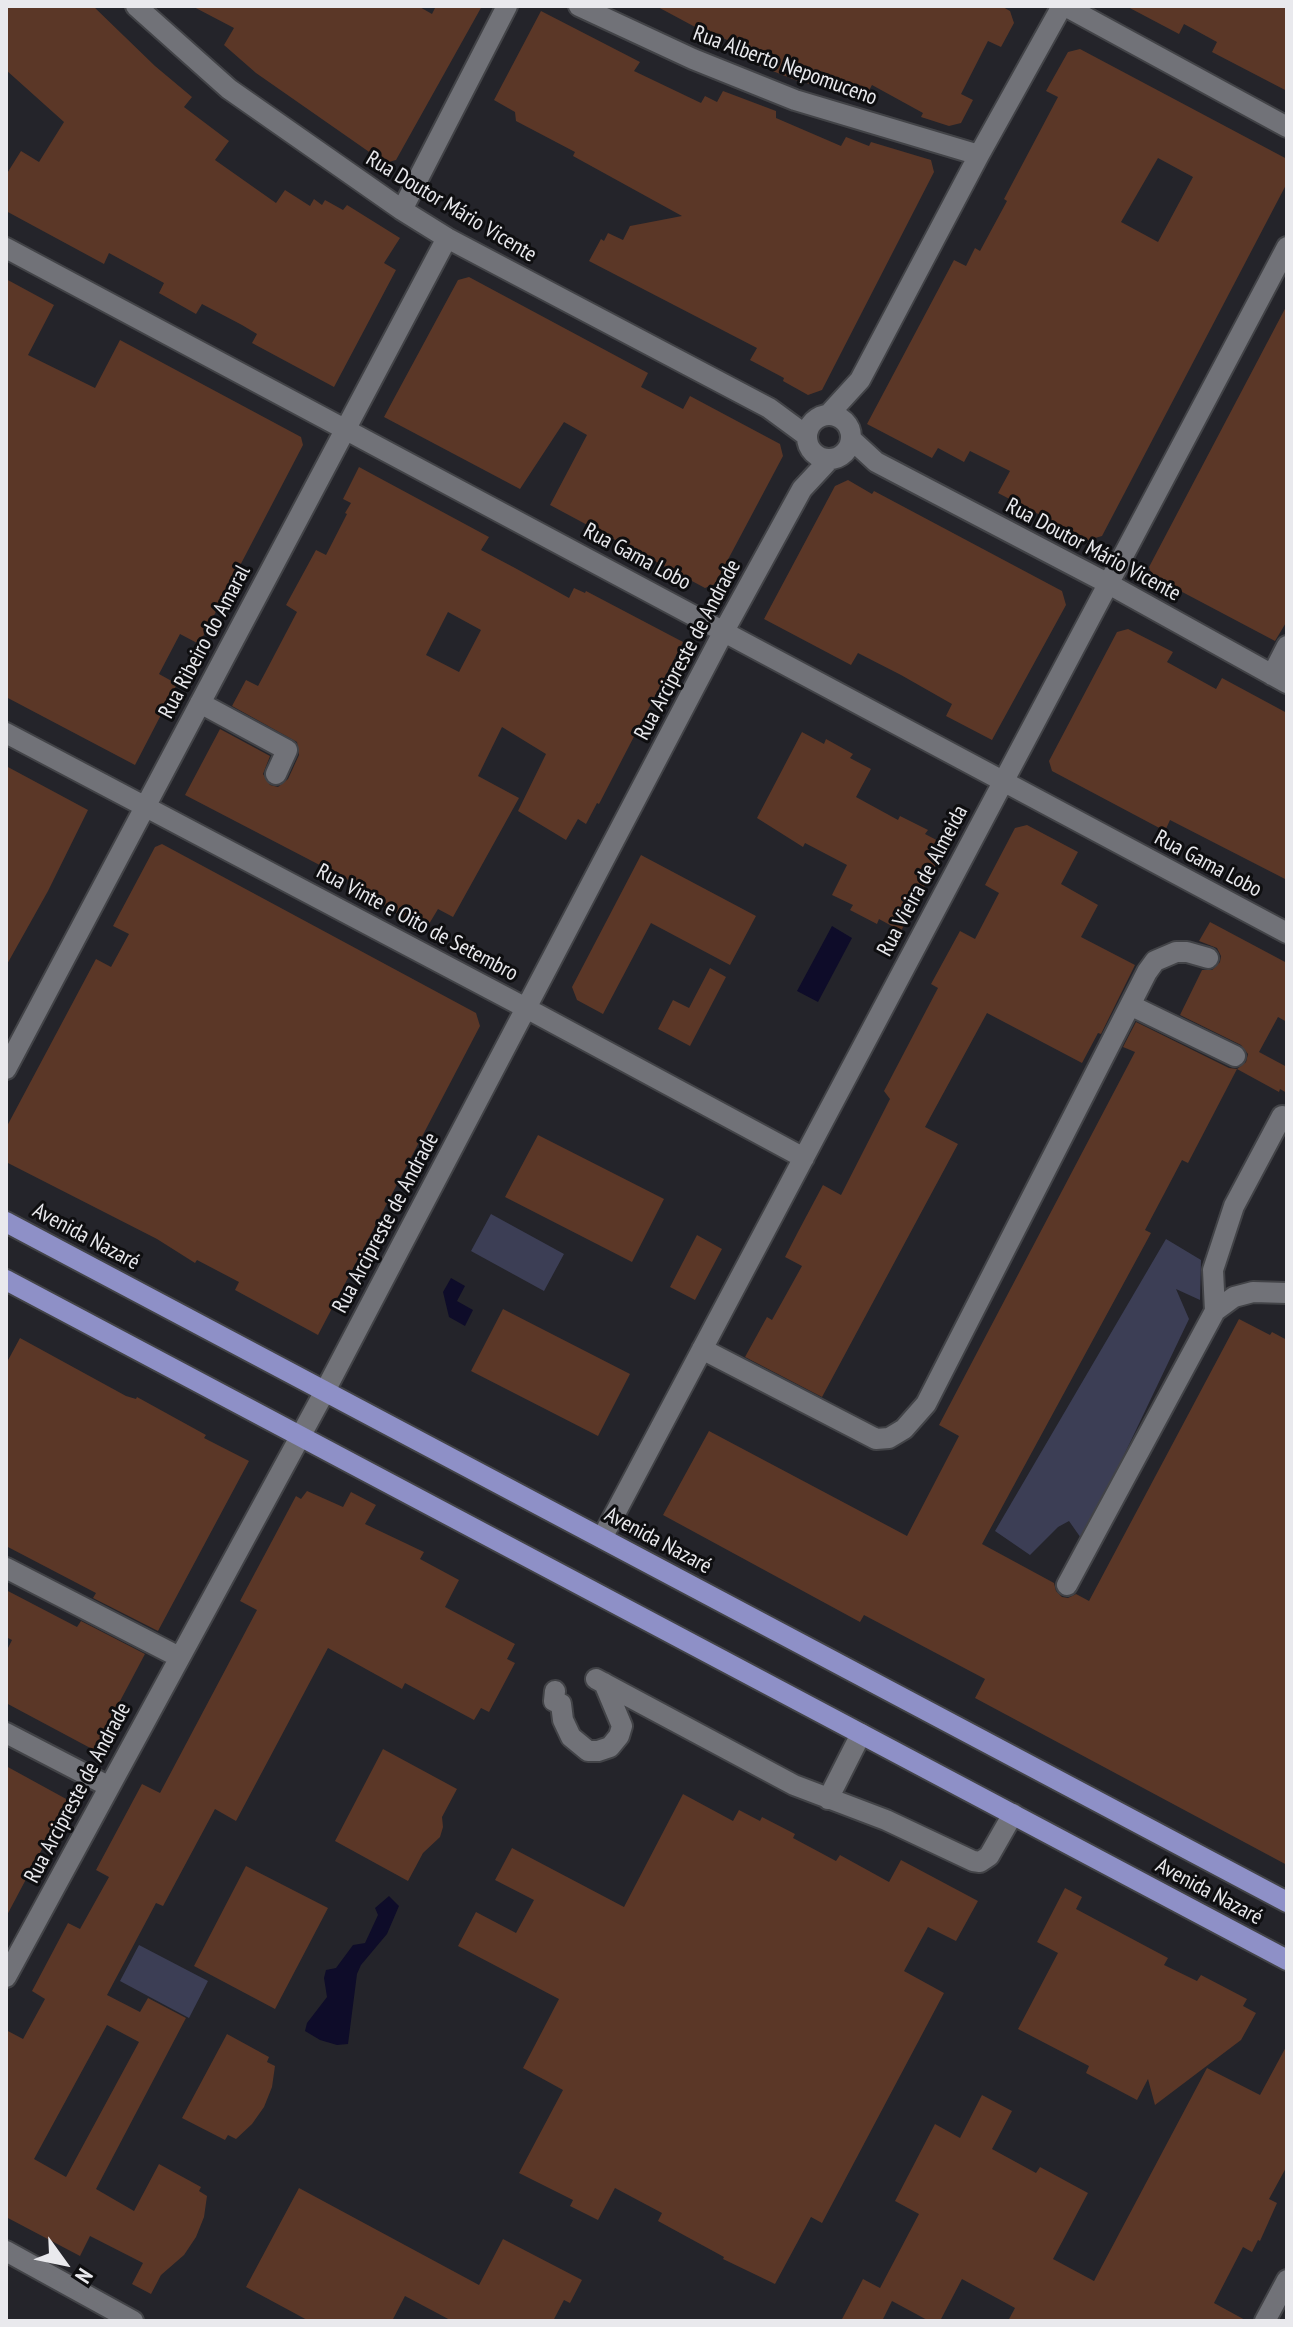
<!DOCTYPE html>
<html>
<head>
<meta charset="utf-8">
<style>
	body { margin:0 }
	#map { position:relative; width:1293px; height:2327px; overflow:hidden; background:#24242a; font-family:"PT Sans Narrow",sans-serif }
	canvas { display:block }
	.frame { position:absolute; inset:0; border:8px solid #e9e9ed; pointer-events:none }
	.north { position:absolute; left:24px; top:2223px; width:80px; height:80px; -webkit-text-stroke:6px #0e0e10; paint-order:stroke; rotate:123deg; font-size:22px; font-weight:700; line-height:32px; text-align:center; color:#e9e9ed }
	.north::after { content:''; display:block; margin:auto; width:28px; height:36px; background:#e9e9ed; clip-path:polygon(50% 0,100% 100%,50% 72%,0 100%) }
</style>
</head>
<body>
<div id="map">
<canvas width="1293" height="2327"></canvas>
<div class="frame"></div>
<div class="north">N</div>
</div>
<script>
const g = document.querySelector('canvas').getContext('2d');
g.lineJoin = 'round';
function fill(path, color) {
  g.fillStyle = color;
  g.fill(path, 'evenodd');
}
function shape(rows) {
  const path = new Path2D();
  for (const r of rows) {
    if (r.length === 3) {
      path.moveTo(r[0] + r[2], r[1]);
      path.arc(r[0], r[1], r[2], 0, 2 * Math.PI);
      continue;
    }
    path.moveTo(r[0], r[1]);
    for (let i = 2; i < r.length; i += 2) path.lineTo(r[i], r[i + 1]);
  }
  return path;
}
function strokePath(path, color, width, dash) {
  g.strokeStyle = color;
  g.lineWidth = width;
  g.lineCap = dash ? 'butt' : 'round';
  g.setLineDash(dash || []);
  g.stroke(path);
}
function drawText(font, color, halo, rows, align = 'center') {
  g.font = font + ' "PT Sans Narrow",sans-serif';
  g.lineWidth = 6;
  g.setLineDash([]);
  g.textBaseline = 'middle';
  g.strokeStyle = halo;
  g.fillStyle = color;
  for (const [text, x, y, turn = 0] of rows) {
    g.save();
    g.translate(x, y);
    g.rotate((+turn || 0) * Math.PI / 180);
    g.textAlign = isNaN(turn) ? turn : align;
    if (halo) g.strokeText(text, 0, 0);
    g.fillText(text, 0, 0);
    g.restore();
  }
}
fill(shape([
	[491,1214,564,1254,544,1291,471,1251],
	[1166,1239,1201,1260,1200,1300,1176,1289,1189,1319,1083,1541,1069,1521,1058,1527,1030,1555,995,1531],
	[139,1945,208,1981,189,2018,120,1981]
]), '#3c3e55');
fill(shape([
	[832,926,852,938,818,1002,797,991],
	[451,1278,465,1286,457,1301,473,1310,465,1326,449,1317,443,1292],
	[389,1896,399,1906,387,1934,361,1965,357,1974,348,2044,337,2045,320,2040,305,2031,307,2023,327,1997,324,1978,326,1970,336,1968,353,1945,365,1943,378,1915,375,1908]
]), '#0e0c29');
fill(shape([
	[6,6,93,6,155,66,192,97,184,107,229,141,215,160,276,203,285,190,310,206,314,199,322,205,325,200,343,210,347,205,400,238,384,263,396,270,334,387,252,343,257,334,242,325,202,304,196,314,159,293,164,283,109,253,104,264,6,211,6,175,21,151,39,162,64,122,6,70],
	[192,6,418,6,432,14,436,6,482,6,396,160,385,163,256,73,224,45,234,28],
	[656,6,1001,6,1010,11,1014,23,1001,47,988,41,961,94,973,100,961,123,949,126,921,117,923,113,872,85,866,96,821,71,814,85,795,80,753,63,757,55,723,38,718,49,692,38,697,28],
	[1126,6,1287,6,1287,91,1212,52,1217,42,1184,24,1179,34],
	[541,11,640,62,634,71,701,103,705,96,717,102,723,91,776,111,776,118,841,146,846,137,869,146,871,142,931,160,934,172,822,390,808,395,783,381,784,378,750,360,757,348,589,261,601,239,604,241,608,233,623,240,630,226,682,216,573,156,575,152,516,121,515,112,494,100],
	[1080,49,1287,159,1287,183,1102,536,1088,540,998,493,1010,471,970,451,964,462,938,448,932,458,867,424,954,260,966,266,975,248,980,251,1007,201,1004,199,1058,97,1046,91,1068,52],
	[1158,158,1193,177,1158,242,1121,222],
	[469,277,648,373,641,387,683,409,690,396,780,444,783,456,715,584,705,588,550,505,587,435,564,422,520,489,384,417,458,280],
	[6,279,54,305,28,355,95,388,120,340,301,437,303,445,199,644,180,634,159,674,177,684,135,765,6,697],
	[1287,305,1287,621,1275,641,1152,576,1149,567],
	[359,467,489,537,481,550,515,568,569,598,574,588,585,593,586,591,683,642,599,804,597,803,586,824,578,819,566,840,518,811,546,754,502,727,478,776,519,798,453,917,438,909,426,929,382,905,385,899,185,795,220,729,270,756,263,774,270,785,278,787,288,779,299,755,297,742,232,706,246,680,258,686,265,673,297,612,286,605,316,550,326,555,347,514,345,513,351,503,343,499],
	[448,612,481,630,459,672,426,655],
	[848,480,872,494,874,491,1062,591,1066,605,992,740,946,716,952,704,901,675,858,653,851,665,764,619,835,486],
	[1128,629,1173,652,1167,662,1216,689,1222,678,1287,713,1287,880,1170,820,1165,831,1052,771,1049,761,1117,632],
	[802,732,824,744,826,739,853,754,850,758,871,769,856,797,898,820,900,816,928,830,925,834,946,845,901,931,879,919,877,924,850,910,853,905,832,895,847,865,805,843,803,847,757,818],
	[6,766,88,810,48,891,6,966],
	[1027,825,1078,852,1061,884,1098,905,1081,937,1135,965,1101,1034,1098,1033,1082,1063,987,1013,925,1127,958,1144,822,1397,745,1357,767,1317,772,1320,802,1266,785,1257,799,1230,823,1185,841,1195,890,1099,884,1091,938,988,931,984,960,931,975,939,999,893,985,885,1015,828],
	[162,844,476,1013,480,1026,318,1335,235,1290,239,1282,197,1260,195,1263,157,1239,6,1162,6,1128,96,959,111,967,129,934,113,926,155,847],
	[641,855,756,916,730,965,651,923,603,1014,577,1000,572,987],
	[1210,922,1287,963,1287,1022,1278,1017,1259,1052,1287,1067,1287,1093,1280,1089,1279,1092,1237,1069,1188,1163,1182,1160,1145,1230,1151,1233,982,1544,1054,1583,1056,1591,1062,1597,1068,1598,1076,1594,1089,1601,1239,1319,1270,1335,1272,1332,1287,1340,1287,1865,975,1698,985,1679,864,1615,860,1622,663,1515,709,1431,907,1536,959,1436,939,1425,1135,1052,1123,1047,1136,1022,1229,1068,1237,1069,1246,1062,1248,1054,1241,1045,1180,1015,1202,970,1212,970,1220,962,1221,956,1217,948,1199,941],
	[710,968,726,977,690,1046,658,1029,673,1000,689,1008],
	[538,1135,664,1199,632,1262,505,1197],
	[697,1235,722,1249,695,1300,670,1287],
	[503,1309,630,1374,598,1436,471,1371],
	[20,1338,126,1396,136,1399,137,1397,206,1435,204,1438,249,1461,158,1631,93,1598,96,1593,6,1546,6,1364],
	[307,1491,343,1507,351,1492,376,1505,365,1524,424,1552,420,1559,459,1580,445,1607,515,1644,507,1659,515,1663,489,1712,481,1708,474,1720,405,1683,402,1689,328,1648,236,1821,215,1809,163,1906,156,1903,107,1995,140,2012,148,1998,186,2018,96,2189,134,2211,159,2164,201,2187,199,2191,207,2196,204,2217,196,2237,184,2255,161,2275,151,2294,132,2284,143,2263,90,2236,80,2256,6,2217,6,2030,23,2039,45,1999,32,1991,68,1923,80,1929,109,1877,96,1870,142,1784,160,1793,257,1610,240,1601,296,1496,301,1499],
	[107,2025,139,2042,66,2177,34,2159],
	[6,1590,77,1627,81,1621,145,1654,94,1750,6,1703,6,1652,12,1640,6,1637],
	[383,1749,457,1789,442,1817,443,1827,440,1837,423,1853,408,1881,335,1841],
	[6,1766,68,1800,6,1917],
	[683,1794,733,1821,739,1810,760,1821,762,1817,795,1834,793,1838,836,1861,840,1855,889,1882,901,1860,978,1901,956,1941,928,1927,904,1971,944,1993,822,2223,811,2217,775,2284,723,2259,724,2257,658,2221,662,2213,615,2188,598,2220,570,2206,573,2200,519,2173,563,2090,523,2068,559,1999,458,1946,476,1912,516,1933,534,1900,495,1880,512,1848,624,1907],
	[246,1866,328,1908,275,2009,194,1966],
	[1065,1888,1082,1897,1076,1909,1168,1958,1164,1965,1197,1981,1201,1975,1247,1999,1243,2006,1256,2013,1241,2040,1155,2105,1148,2079,1137,2100,1086,2073,1089,2066,1018,2029,1058,1953,1037,1942],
	[227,2034,269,2057,267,2062,275,2066,272,2087,264,2107,252,2124,236,2139,228,2135,225,2140,182,2118],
	[1287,2045,1287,2166,1269,2199,1277,2203,1260,2241,1258,2240,1252,2252,1243,2247,1214,2303,1247,2321,1008,2321,1015,2308,962,2279,940,2321,929,2321,892,2301,882,2321,841,2321,863,2279,880,2288,919,2214,895,2201,935,2124,960,2138,982,2095,1012,2111,992,2149,1036,2173,1040,2167,1088,2193,1053,2259,1094,2281,1207,2068,1260,2095],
	[299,2188,479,2285,503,2239,582,2280,570,2303,564,2300,553,2321,452,2321,405,2296,392,2321,309,2321,246,2287]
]), '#5b3727');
const minor = shape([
	[136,6,229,89,402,210,447,238,769,408,807,436],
	[579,6,693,59,795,100,979,155],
	[1065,6,1287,127],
	[402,210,507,6],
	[6,248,1287,933],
	[828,415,860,380,979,155,1062,6],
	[829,437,22],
	[851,439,876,462,1107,583,1287,683],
	[1272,675,1287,646],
	[200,703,287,750,276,774],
	[6,733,526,1008,804,1158],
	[1130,1005,1235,1056],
	[6,1069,447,238],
	[1215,1311,1213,1270,1234,1206,1282,1116],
	[702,1349,876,1439,889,1438,904,1429,926,1404,1147,972,1155,961,1176,952,1187,952,1208,958],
	[602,1538,1287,247],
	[6,1568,179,1657],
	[1067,1585,1215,1311,1234,1297,1253,1292,1287,1293],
	[596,1679,794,1785,886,1820,973,1861,980,1862,989,1856,1013,1814],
	[555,1691,554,1701,561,1704,563,1720,571,1737,588,1751,598,1751,610,1747,619,1736,622,1726,604,1683],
	[6,1733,108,1786],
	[828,1799,861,1734],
	[6,1977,325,1391,724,631,802,489,829,460],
	[6,2251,133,2321],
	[1265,2321,1287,2280]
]);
const major = shape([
	[6,1222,1287,1902],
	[6,1280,1287,1960]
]);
strokePath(minor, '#424347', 24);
strokePath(major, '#424347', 24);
strokePath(minor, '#717278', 20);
strokePath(major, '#8e90c7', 20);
drawText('22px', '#e9e9ed', '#0e0e10', [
	["Rua Alberto Nepomuceno",785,66,20],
	["Rua Doutor Mário Vicente",451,207,31],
	["Rua Doutor Mário Vicente",1093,550,28],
	["Rua Gama Lobo",637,557,28],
	["Rua Ribeiro do Amaral",205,642,-62],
	["Rua Arcipreste de Andrade",688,650,-62],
	["Rua Gama Lobo",1208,864,28],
	["Rua Vieira de Almeida",923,881,-62],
	["Rua Vinte e Oito de Setembro",417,923,28],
	["Rua Arcipreste de Andrade",386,1223,-62],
	["Avenida Nazaré",86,1237,28],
	["Avenida Nazaré",658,1541,28],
	["Rua Arcipreste de Andrade",78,1793,-62],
	["Avenida Nazaré",1209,1892,28]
]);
</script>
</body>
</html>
